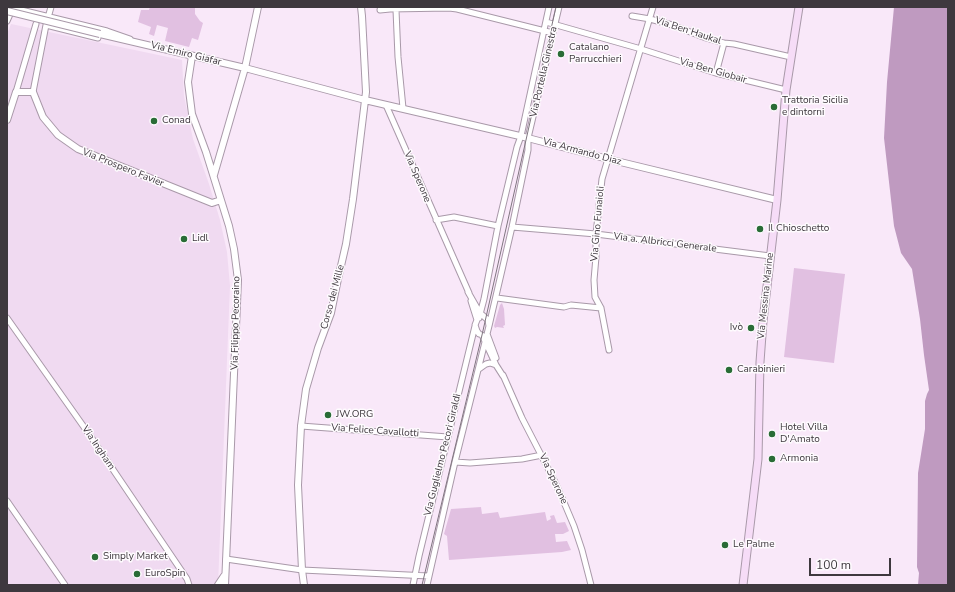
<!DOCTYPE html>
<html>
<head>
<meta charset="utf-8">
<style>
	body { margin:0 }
	#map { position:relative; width:955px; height:592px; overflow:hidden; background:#f9e8f9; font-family:"Nunito Sans",sans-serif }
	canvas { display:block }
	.frame { position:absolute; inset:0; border:8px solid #3e383e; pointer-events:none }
	.scale { position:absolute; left:809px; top:558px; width:82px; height:18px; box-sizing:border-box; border:2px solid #3e383e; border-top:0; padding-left:5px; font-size:12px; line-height:14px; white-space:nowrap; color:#3e383e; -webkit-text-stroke:3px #fefbfe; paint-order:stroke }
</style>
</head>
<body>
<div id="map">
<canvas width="955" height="592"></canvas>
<div class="frame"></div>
<div class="scale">100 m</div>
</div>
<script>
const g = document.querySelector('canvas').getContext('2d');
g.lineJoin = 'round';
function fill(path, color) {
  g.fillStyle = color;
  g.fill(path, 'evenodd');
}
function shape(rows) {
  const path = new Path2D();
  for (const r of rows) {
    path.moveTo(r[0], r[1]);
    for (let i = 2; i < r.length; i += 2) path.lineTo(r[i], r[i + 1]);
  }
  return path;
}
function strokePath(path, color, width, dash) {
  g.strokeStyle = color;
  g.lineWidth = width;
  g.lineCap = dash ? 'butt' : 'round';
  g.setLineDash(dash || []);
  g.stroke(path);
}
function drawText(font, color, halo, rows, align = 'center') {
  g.font = font + ' "Nunito Sans",sans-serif';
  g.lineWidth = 3;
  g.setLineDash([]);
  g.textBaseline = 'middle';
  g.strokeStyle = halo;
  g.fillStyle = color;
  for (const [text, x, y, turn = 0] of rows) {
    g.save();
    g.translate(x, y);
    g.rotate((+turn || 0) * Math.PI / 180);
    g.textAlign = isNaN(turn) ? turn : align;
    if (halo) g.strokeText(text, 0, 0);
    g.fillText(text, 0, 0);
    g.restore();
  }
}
fill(shape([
	[11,24,182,60,184,96,193,139,209,184,220,220,227,252,230,286,218,585,7,585,7,34]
]), '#f0daf1');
fill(shape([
	[150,7,195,7,195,14,200,21,203,23,198,40,192,38,189,47,165,41,168,28,157,25,154,36,149,34,151,27,138,22,141,10,149,10],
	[794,268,845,274,834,363,784,357],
	[502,303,504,309,505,325,503,326,504,328,497,327,495,328,494,326,500,305],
	[481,507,482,514,498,512,500,518,545,512,547,521,551,519,550,516,554,515,557,523,565,522,569,531,563,534,555,534,556,542,567,541,571,550,562,552,449,560,447,536,444,534,451,509]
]), '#e1c0e1');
fill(shape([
	[894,7,948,7,948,585,918,585,919,573,917,567,918,473,925,429,925,401,927,394,929,390,924,355,920,319,912,269,901,253,894,226,884,138,887,82]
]), '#bf9ac0');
const minor = shape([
	[13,8,107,31,130,39],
	[380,10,390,9,449,8,457,9,553,33],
	[396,10,398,57,403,108],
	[632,16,650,19,672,25,706,38,724,43,734,44,791,57],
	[7,21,12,10],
	[546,22,641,49,716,73,786,90],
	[46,25,98,38],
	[716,73,724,43],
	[16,92,36,24],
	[33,92,46,25,51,7],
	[386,105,469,293],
	[436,220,454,217,498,226],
	[512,227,596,234,770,256],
	[497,298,564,307,571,305,601,308],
	[471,301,477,320,475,325,477,331,479,334,482,335,496,365,503,376],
	[7,318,91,437,187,579,189,585],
	[479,318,484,299,498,226,517,147,521,136,549,7],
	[489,326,512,227,528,150,528,138,559,7],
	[487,334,496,358],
	[609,350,601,308,595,297,594,280,596,257,596,234,602,179,653,7],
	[479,369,486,364,490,363,496,365],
	[503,375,522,418,553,478,563,500,574,526,582,550,591,585],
	[301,426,448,437],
	[455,462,470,463,522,459,542,455],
	[7,501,65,585],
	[226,559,302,570,429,576],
	[413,585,419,556,475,326],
	[427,585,455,462,489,326,488,320,480,313,468,292]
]);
const tertiary = shape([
	[100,34,245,68,365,100,524,137,608,159,777,200],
	[192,56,188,82,192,114,206,152,229,226,234,249,238,280,225,585],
	[7,120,16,92,33,92,43,117,58,135,78,149,212,203,221,200],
	[214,175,245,68,258,7],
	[218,585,224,576],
	[304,585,302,570,298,485,301,426,306,389,318,348,331,313,338,279,346,244,353,199,366,92,362,16,361,7]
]);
const secondary = shape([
	[743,585,758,459,760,362,763,321,777,200,786,90,799,7]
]);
strokePath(minor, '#a999a9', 7);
strokePath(tertiary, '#a999a9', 8);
strokePath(secondary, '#a999a9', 9);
strokePath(minor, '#fff', 5);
strokePath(tertiary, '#fff', 6);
strokePath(secondary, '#f6dcf7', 7);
strokePath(shape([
	[422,585,482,335,556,7]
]), '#7f767f', 1);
const tertiaryBridge = shape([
	[7,11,100,34]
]);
strokePath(tertiaryBridge, '#a999a9', 8, []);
strokePath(tertiaryBridge, '#fff', 6);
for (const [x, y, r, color] of [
	[561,54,4,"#296c36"],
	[774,107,4,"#296c36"],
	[154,121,4,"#296c36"],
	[760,229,4,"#296c36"],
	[184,239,4,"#296c36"],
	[751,328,4,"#296c36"],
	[729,370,4,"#296c36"],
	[328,415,4,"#296c36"],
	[772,434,4,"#296c36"],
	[772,459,4,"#296c36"],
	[725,545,4,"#296c36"],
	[95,557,4,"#296c36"],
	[137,574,4,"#296c36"]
]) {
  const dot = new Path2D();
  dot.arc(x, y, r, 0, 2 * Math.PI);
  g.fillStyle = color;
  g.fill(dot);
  strokePath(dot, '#fefbfe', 1.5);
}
drawText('10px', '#3e383e', '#fefbfe', [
	["Via Ben Haukal",688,31,18],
	["Via Emiro Giafar",186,54,14],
	["Via Ben Giobair",713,71,16],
	["Via Portella Ginestra",544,72,-77],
	["Via Armando Diaz",582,152,15],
	["Via Prospero Favier",123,168,22],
	["Via Sperone",417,177,67],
	["Via Gino Funaioli",598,224,-85],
	["Via a. Albricci Generale",665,243,7],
	["Via Messina Marine",766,296,-84],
	["Corso dei Mille",333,297,-75],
	["Via Filippo Pecoraino",236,323,-89],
	["Via Felice Cavallotti",375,431,4],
	["Via Ingham",98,448,56],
	["Via Guglielmo Pecori Giraldi",443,455,-76],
	["Via Sperone",553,479,65]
]);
drawText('10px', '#3e383e', '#fefbfe', [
	["Catalano",569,48],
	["Parrucchieri",569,60],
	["Trattoria Sicilia",782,101],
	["e dintorni",782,113],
	["Conad",162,121],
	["Il Chioschetto",768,229],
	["Lidl",192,239],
	["Ivò",743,328,"right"],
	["Carabinieri",737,370],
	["JW.ORG",336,415],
	["Hotel Villa",780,428],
	["D'Amato",780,440],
	["Armonia",780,459],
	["Le Palme",733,545],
	["Simply Market",103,557],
	["EuroSpin",145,574]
], 'left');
</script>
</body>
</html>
